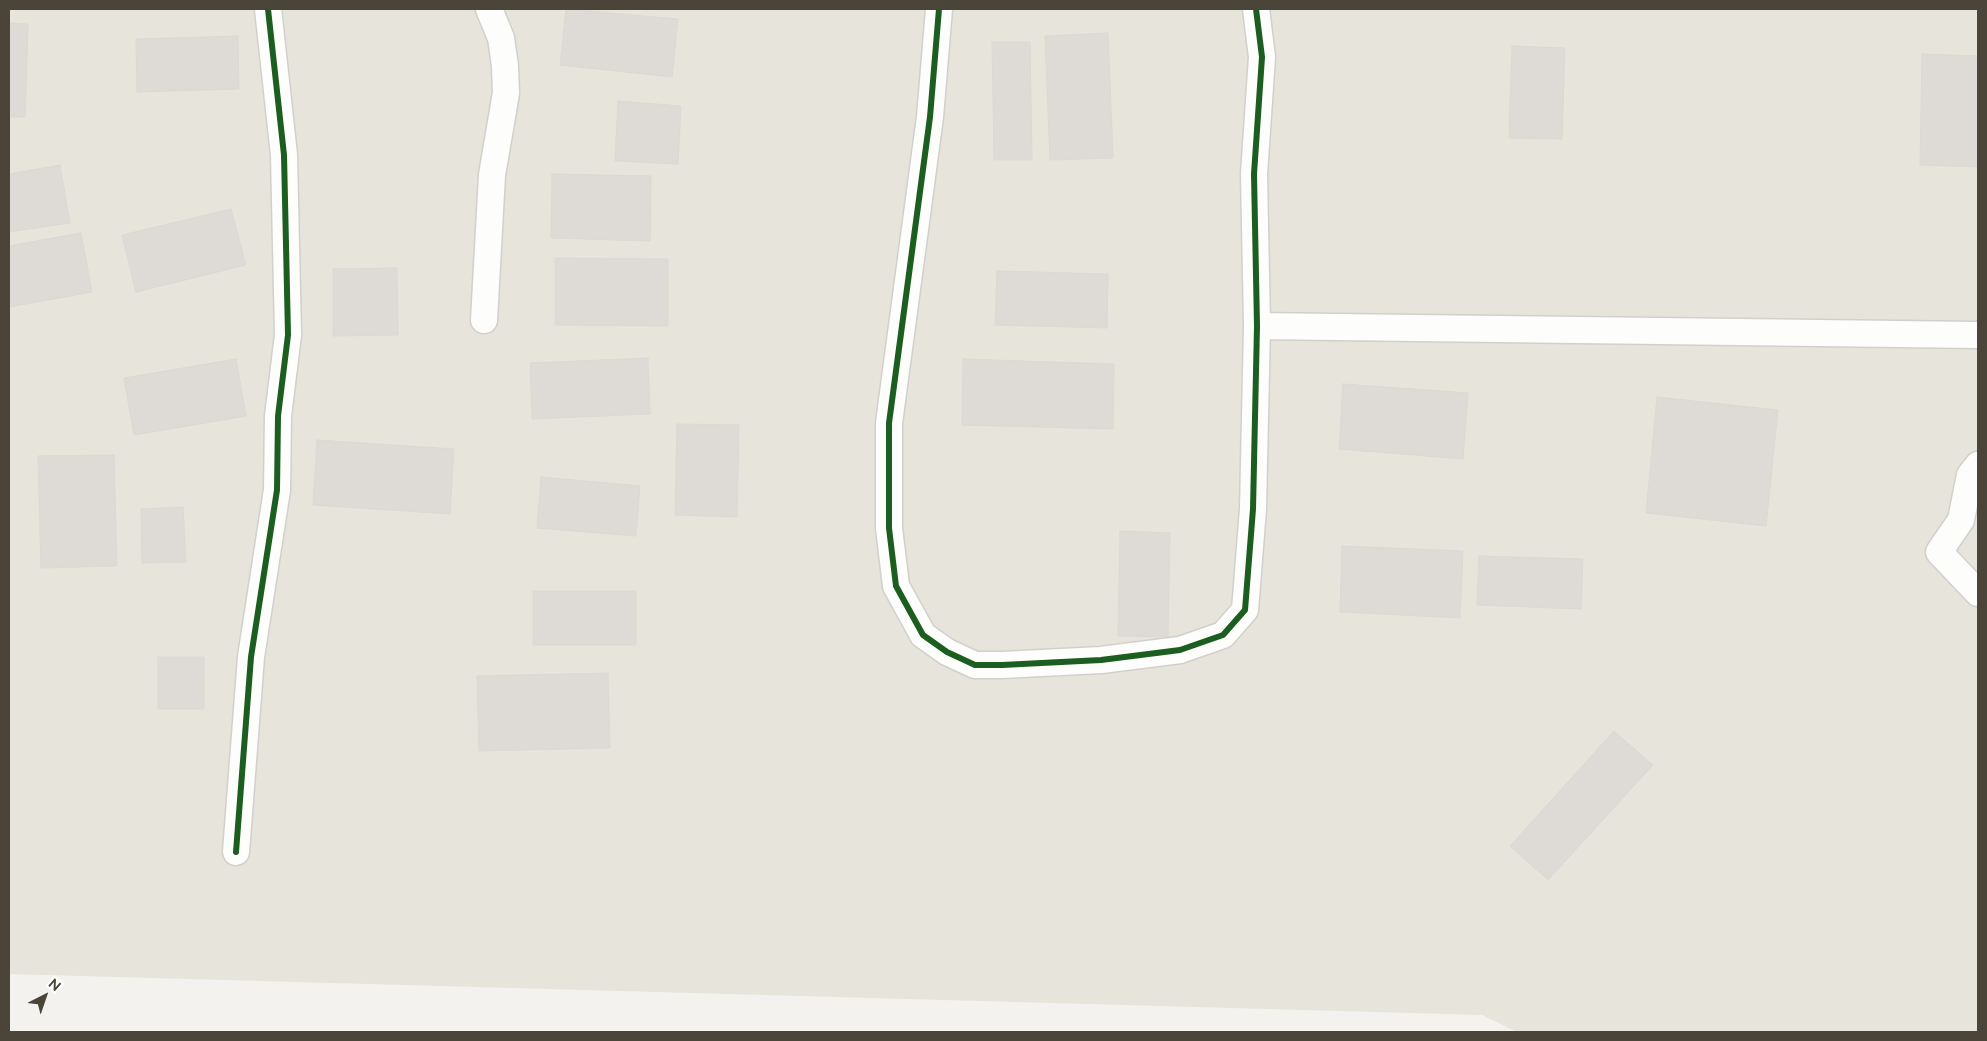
<!DOCTYPE html>
<html>
<head>
<meta charset="utf-8">
<style>
	body { margin:0 }
	#map { position:relative; width:1987px; height:1041px; overflow:hidden; background:#f4f2ee; font-family:Raleway,sans-serif }
	canvas { display:block }
	.frame { position:absolute; inset:0; border:10px solid #4b4439; pointer-events:none }
	.north { position:absolute; left:20px; top:971px; width:50px; height:50px; -webkit-text-stroke:4px #fff; paint-order:stroke; rotate:41deg; font-size:14px; font-weight:700; line-height:20px; text-align:center; color:#4b4439 }
	.north::after { content:''; display:block; margin:auto; width:18px; height:22px; background:#4b4439; clip-path:polygon(50% 0,100% 100%,50% 72%,0 100%) }
</style>
</head>
<body>
<div id="map">
<canvas width="1987" height="1041"></canvas>
<div class="frame"></div>
<div class="north">N</div>
</div>
<script>
const g = document.querySelector('canvas').getContext('2d');
g.lineJoin = 'round';
function fill(path, color) {
  g.fillStyle = color;
  g.fill(path, 'evenodd');
}
function shape(rows) {
  const path = new Path2D();
  for (const r of rows) {
    path.moveTo(r[0], r[1]);
    for (let i = 2; i < r.length; i += 2) path.lineTo(r[i], r[i + 1]);
  }
  return path;
}
function strokePath(path, color, width, dash) {
  g.strokeStyle = color;
  g.lineWidth = width;
  g.lineCap = dash ? 'butt' : 'round';
  g.setLineDash(dash || []);
  g.stroke(path);
}
fill(shape([
	[9,9,1978,9,1978,1032,1517,1032,1482,1015,9,974]
]), '#e7e4dc');
const building = shape([
	[566,9,678,19,672,77,560,65,566,9],
	[9,23,28,24,25,117,9,117,9,23],
	[1108,33,1113,158,1050,160,1045,36,1108,33],
	[238,36,239,89,137,92,136,39,238,36],
	[992,42,1030,42,1032,160,994,160,992,42],
	[1512,46,1565,48,1562,139,1509,138,1512,46],
	[1922,54,1978,56,1978,167,1920,165,1922,54],
	[618,101,681,106,678,164,615,161,618,101],
	[60,165,70,223,9,232,9,174,60,165],
	[552,174,651,176,650,241,551,238,552,174],
	[231,209,246,265,136,292,122,235,231,209],
	[81,233,92,292,9,307,9,246,81,233],
	[555,258,668,259,668,326,555,325,555,258],
	[397,268,398,335,333,336,333,269,397,268],
	[997,271,1108,274,1107,328,995,325,997,271],
	[648,358,650,414,532,419,530,363,648,358],
	[236,359,246,416,134,435,124,378,236,359],
	[963,359,1114,364,1113,429,962,425,963,359],
	[1343,384,1468,393,1463,459,1339,449,1343,384],
	[1657,397,1778,410,1766,526,1646,513,1657,397],
	[677,424,739,425,737,517,675,515,677,424],
	[317,440,454,449,450,514,313,505,317,440],
	[114,455,117,566,41,568,38,456,114,455],
	[541,477,640,486,636,536,537,528,541,477],
	[183,507,186,562,142,563,141,509,183,507],
	[1120,531,1170,533,1168,637,1118,636,1120,531],
	[1342,546,1463,551,1460,618,1340,612,1342,546],
	[1479,556,1583,559,1581,609,1477,605,1479,556],
	[533,591,636,591,636,645,533,645,533,591],
	[158,657,204,657,204,709,158,709,158,657],
	[608,673,610,748,479,751,477,676,608,673],
	[1614,731,1653,765,1548,880,1510,846,1614,731]
]);
fill(building, '#dedbd6');
strokePath(building, '#dcd9d4', 1);
const minor = shape([
	[939,9,930,117,889,423,889,528,896,586,923,635,947,652,975,665,1002,665,1101,660,1180,650,1223,635,1245,610,1253,509,1257,326,1254,174,1262,57,1256,9],
	[484,320,492,175,506,93,505,66,501,38,489,9],
	[1257,326,1978,335],
	[1978,465,1970,475,1961,520,1939,552,1978,593],
	[236,852,251,657,277,490,278,416,288,335,284,155,268,9]
]);
strokePath(minor, '#d2d0cb', 29);
strokePath(minor, '#fdfdfc', 26);
strokePath(shape([
	[939,9,930,117,889,423,889,528,896,586,923,635,947,652,975,665,1002,665,1101,660,1180,650,1223,635,1245,610,1253,509,1257,326,1254,174,1262,57,1256,9],
	[236,852,251,657,277,490,278,416,288,335,284,155,268,9]
]), '#1b5e20', 6);
</script>
</body>
</html>
